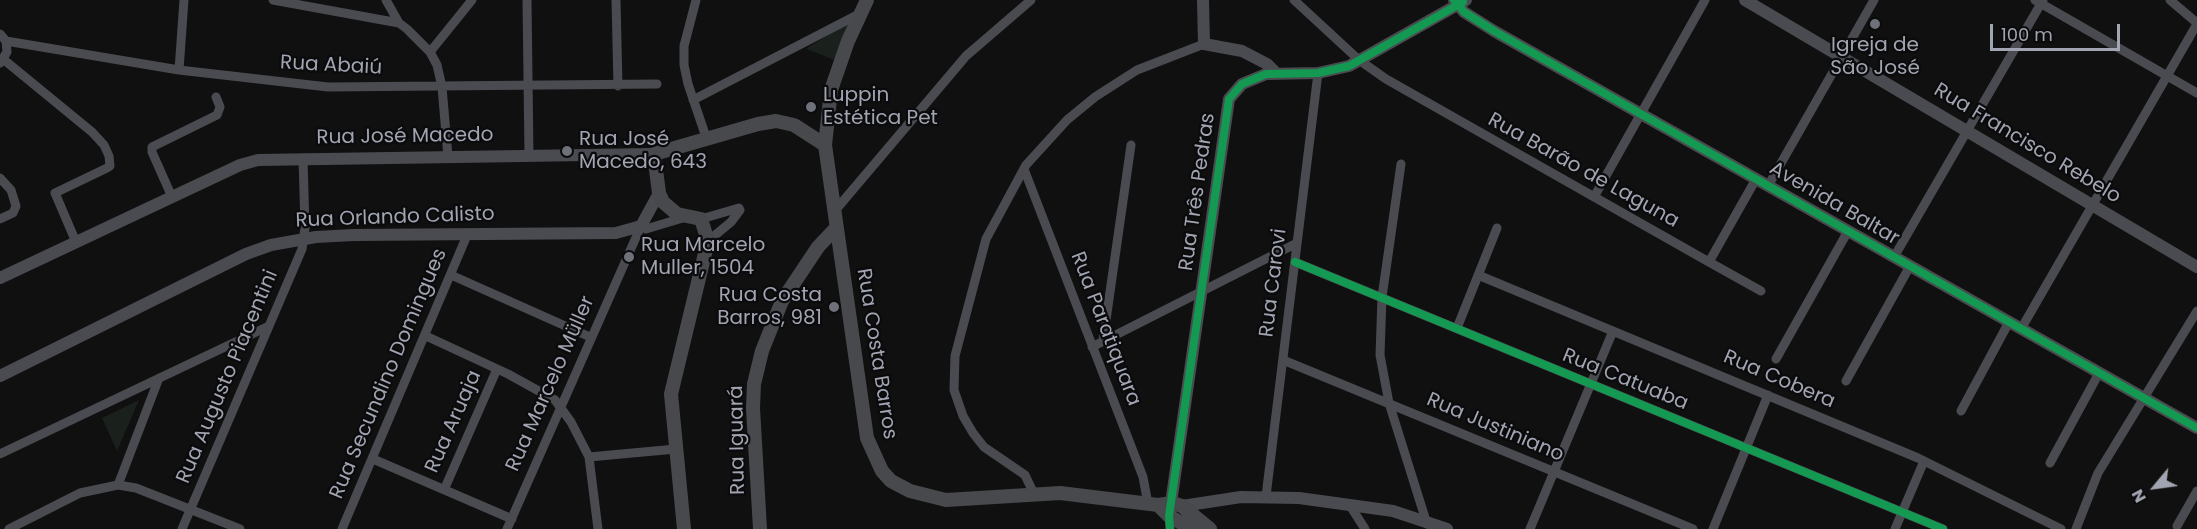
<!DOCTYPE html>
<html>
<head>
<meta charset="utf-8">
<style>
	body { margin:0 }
	#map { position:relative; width:2197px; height:529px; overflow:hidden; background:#101010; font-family:Poppins,sans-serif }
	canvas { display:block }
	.north { position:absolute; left:2125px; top:457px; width:60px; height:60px; -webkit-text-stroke:4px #0b0a0c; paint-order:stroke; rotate:241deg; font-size:16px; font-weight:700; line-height:24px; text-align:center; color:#a1a5b1 }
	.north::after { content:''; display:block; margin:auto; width:21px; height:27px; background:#a1a5b1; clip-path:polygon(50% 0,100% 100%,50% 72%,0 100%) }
	.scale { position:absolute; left:1990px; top:24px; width:130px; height:27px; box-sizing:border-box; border:3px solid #a1a5b1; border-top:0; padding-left:8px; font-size:18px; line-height:21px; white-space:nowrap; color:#a1a5b1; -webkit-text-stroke:4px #0b0a0c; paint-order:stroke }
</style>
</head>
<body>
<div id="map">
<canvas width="2197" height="529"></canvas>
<div class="north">N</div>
<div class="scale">100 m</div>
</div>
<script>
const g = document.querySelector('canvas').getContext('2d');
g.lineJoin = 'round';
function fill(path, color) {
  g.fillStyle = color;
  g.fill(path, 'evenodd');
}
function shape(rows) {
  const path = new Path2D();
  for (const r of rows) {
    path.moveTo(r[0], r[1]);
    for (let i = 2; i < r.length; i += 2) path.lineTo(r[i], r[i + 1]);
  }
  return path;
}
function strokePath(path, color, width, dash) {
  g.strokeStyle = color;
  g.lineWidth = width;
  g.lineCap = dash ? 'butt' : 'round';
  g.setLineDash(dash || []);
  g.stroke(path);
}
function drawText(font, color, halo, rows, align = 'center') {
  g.font = font + ' Poppins,sans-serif';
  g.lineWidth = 4.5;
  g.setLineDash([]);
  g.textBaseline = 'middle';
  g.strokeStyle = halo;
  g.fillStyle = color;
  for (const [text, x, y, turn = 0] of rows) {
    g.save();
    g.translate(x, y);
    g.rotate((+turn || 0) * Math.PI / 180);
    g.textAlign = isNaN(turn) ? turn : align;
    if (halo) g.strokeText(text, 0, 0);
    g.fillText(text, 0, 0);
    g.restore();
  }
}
fill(shape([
	[849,21,835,60,806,49],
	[139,400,117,451,102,418]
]), '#1a201b');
strokePath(shape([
	[273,0,399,23,407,29,430,52,437,65,442,87,448,157],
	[386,0,399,23],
	[527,0,529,156],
	[616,0,618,86],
	[696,0,684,46,684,65,688,84,707,140],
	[1294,0,1359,60,1386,79,1709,262,1756,179],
	[2035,0,2197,93],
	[2170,0,2197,23],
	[0,34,6,41,7,52,0,63],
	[6,41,179,70,328,87,657,84],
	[430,52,472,0],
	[3,59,92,132,104,145,109,156,110,166,107,168,55,193,76,242],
	[179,70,184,0],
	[693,100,861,13],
	[1401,164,1382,297,1380,355,1389,403,1427,524],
	[1024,169,1143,477,1148,504],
	[0,178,11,190,16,206,13,213,0,219],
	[1768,186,1874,0],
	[172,197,152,152,152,147,217,115,220,107,216,97],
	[1594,197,1705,0],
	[833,213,966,56,1031,0],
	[701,219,739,208,740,210,731,222,708,241],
	[646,229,686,217],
	[1894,257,2043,0],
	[1295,262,1943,529],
	[1709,262,1761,291],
	[451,275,590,337],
	[1478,275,1918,458,2061,529],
	[1457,328,1497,228],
	[2021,329,2197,24],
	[426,336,508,374,555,400,571,422,589,457,598,529],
	[1103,341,1131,145],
	[1092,347,1297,243],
	[1776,359,1848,231],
	[1283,360,1693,529],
	[1846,381,1910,266],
	[1961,411,2009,322],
	[0,454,269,326],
	[589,457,676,449],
	[373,459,512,519],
	[2050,463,2099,373],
	[118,485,159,378],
	[444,490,497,369],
	[1034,494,1025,475,984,447,973,433,963,416,954,390,955,356,986,239,1026,165,1067,120,1095,97,1137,70,1204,44],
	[1266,496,1318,73],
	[1349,504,1365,529],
	[1169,516,1170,529],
	[2177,526,2197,491],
	[9,529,80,493,118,485,136,488,240,529],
	[182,529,302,249,305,228,303,158],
	[342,529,468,233],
	[507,529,641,226],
	[1530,529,1613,331],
	[1713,529,1768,395],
	[1895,529,1924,461],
	[2076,529,2098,473,2197,311]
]), '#4a4b50', 9);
strokePath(shape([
	[1203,0,1204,44,1242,51,1267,64,1276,73],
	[1454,0,1464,12,1494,31,2197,428],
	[1745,0,2197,267],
	[0,278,240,165,258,160,654,154],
	[0,376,246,254,271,245,316,237,354,235,616,233,641,226,659,193],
	[1182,506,1241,497,1299,498,1393,511,1447,529],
	[1170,510,1229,99,1242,84,1266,74,1318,73,1349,66,1466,0]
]), '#4a4b50', 12);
strokePath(shape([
	[867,0,848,41,831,90,825,145,867,438,882,471,891,481,910,491,946,500,1060,493,1158,505,1172,503,1182,506,1210,529],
	[1158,505,1169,516,1192,529],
	[684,529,671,394,708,241,701,219,677,214,663,202,659,193,654,154,758,124,776,121,794,125,825,145],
	[760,529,753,408,754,384,762,351,782,301,818,247,836,228]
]), '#48494d', 14);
strokePath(shape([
	[1454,0,1464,12,1494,31,2197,428],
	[1295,262,1943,529],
	[1170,529,1169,516,1229,99,1242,84,1266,74,1318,73,1349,66,1463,2]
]), '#139951', 8);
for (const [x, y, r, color] of [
	[1875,24,6,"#6e7179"],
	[811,107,6,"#6e7179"],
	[567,151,6,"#6e7179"],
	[629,257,6,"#6e7179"],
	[834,307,6,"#6e7179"]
]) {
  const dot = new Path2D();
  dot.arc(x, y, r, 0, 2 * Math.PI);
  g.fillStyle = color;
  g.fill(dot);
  strokePath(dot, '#0b0a0c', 2);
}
drawText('20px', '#a1a5b1', '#0b0a0c', [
	["Igreja de",1875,46,"center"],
	["São José",1875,69,"center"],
	["Luppin",823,96],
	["Estética Pet",823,119],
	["Rua José",579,140],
	["Macedo, 643",579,163],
	["Rua Marcelo",641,246],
	["Muller, 1504",641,269],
	["Rua Costa",822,296,"right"],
	["Barros, 981",822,319,"right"]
], 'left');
drawText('20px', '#a1a5b1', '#0b0a0c', [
	["Rua Abaiú",331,66,3],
	["Rua José Macedo",405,137,-1],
	["Rua Francisco Rebelo",2027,144,31],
	["Rua Barão de Laguna",1583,171,29],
	["Rua Três Pedras",1198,192,-82],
	["Avenida Baltar",1834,204,30],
	["Rua Orlando Calisto",395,218,-2],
	["Rua Carovi",1274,283,-83],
	["Rua Paratiquara",1105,329,69],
	["Rua Costa Barros",876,354,81],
	["Rua Secundino Domingues",389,374,-67],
	["Rua Augusto Piacentini",228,377,-67],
	["Rua Catuaba",1625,380,22],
	["Rua Cobera",1779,380,23],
	["Rua Marcelo Müller",551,384,-66],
	["Rua Aruaja",454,422,-66],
	["Rua Justiniano",1495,428,23],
	["Rua Iguará",738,440,-91]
]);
</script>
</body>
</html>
